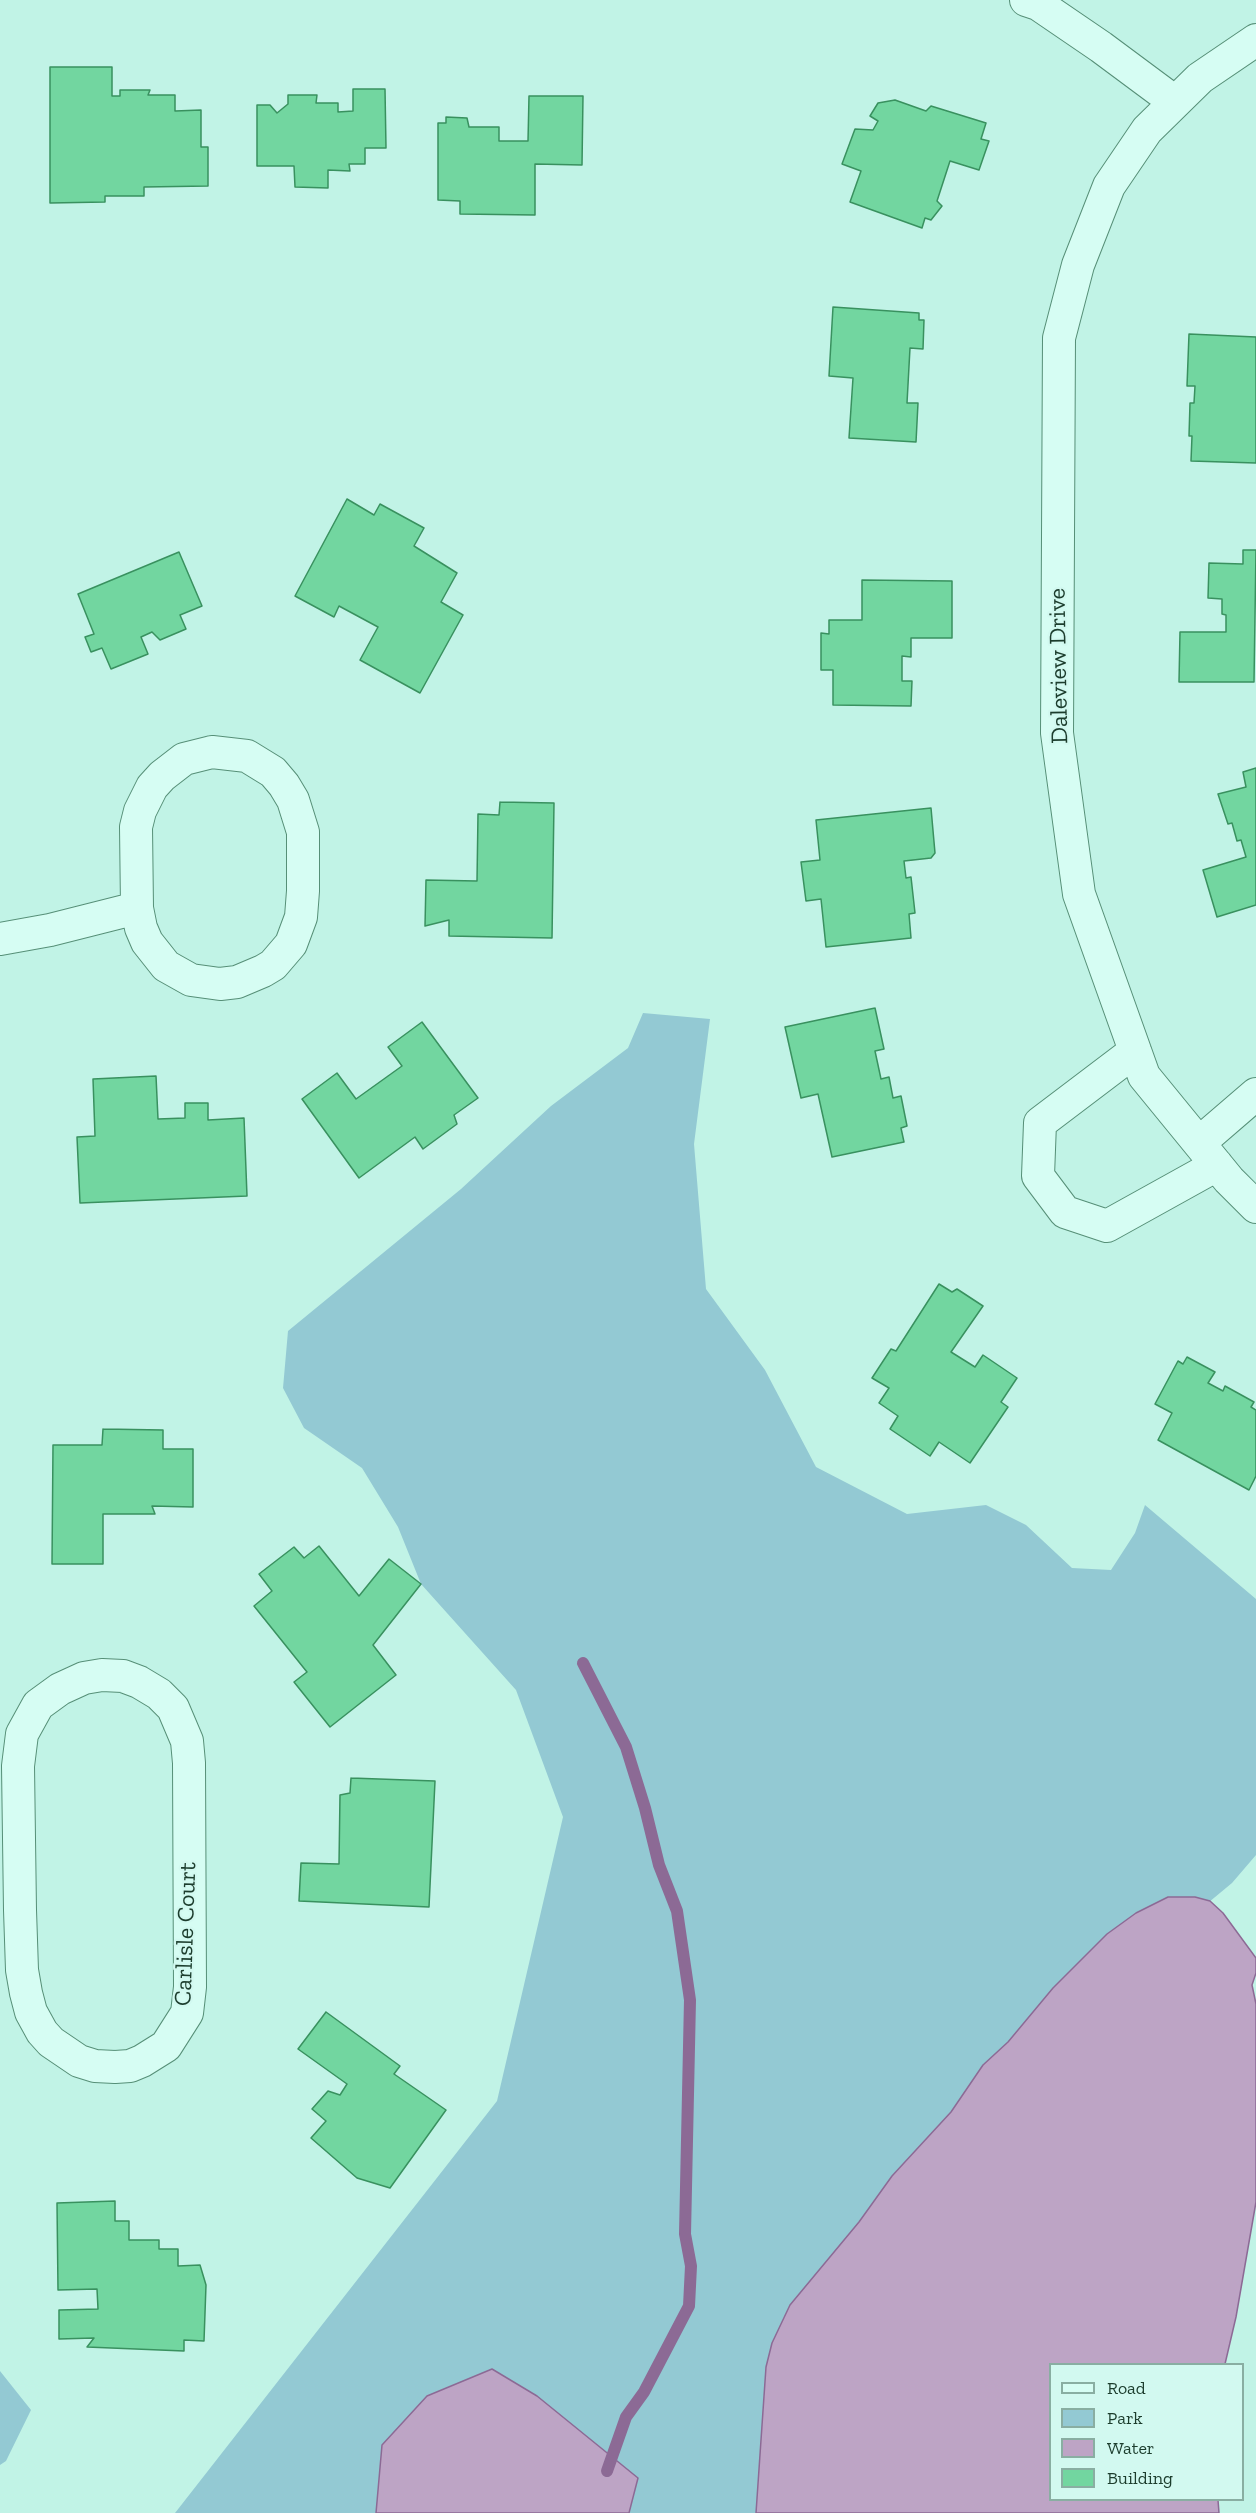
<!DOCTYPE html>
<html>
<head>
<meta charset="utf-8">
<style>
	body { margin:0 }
	#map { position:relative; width:1256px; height:2513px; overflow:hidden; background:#c1f3e6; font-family:"Zilla Slab",serif }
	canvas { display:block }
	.legend { position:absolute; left:1049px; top:2363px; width:195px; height:138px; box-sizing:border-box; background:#d2f9f0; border:2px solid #89aea2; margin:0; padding:8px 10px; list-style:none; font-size:18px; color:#1c3d2d }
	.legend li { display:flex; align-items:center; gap:12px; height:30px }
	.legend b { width:30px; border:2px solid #89aea2 }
</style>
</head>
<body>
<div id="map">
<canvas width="1256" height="2513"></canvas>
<ul class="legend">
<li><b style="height:8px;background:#d6fdf3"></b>Road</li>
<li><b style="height:16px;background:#93c9d3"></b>Park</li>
<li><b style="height:16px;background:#bda4c5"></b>Water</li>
<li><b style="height:16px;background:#72d6a0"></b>Building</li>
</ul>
</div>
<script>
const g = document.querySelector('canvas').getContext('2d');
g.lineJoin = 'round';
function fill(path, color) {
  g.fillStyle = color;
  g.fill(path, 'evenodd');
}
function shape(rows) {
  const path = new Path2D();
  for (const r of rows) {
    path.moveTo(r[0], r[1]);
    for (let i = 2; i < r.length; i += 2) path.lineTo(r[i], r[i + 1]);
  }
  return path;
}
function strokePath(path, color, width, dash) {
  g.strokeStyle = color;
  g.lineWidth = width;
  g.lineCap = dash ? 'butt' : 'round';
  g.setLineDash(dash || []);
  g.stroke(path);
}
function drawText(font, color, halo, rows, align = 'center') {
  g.font = font + ' "Zilla Slab",serif';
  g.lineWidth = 4.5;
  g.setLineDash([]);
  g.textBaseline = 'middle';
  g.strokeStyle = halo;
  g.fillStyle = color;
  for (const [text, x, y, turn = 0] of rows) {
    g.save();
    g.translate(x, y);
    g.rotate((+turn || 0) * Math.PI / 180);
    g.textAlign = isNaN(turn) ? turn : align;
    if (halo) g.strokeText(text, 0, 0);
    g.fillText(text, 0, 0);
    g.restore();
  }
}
fill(shape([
	[643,1013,710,1019,694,1144,706,1289,765,1370,816,1467,907,1514,986,1505,1026,1525,1072,1568,1111,1570,1135,1533,1145,1505,1256,1599,1256,1855,1232,1883,981,2091,774,2513,175,2513,497,2101,563,1817,516,1690,421,1584,398,1527,362,1468,304,1428,283,1388,288,1331,461,1189,551,1106,628,1048],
	[0,2371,31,2410,6,2461,0,2465]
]), '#93c9d3');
const water = shape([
	[1168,1897,1195,1897,1210,1901,1223,1913,1256,1958,1256,1973,1252,1985,1256,2004,1256,2202,1236,2317,1225,2364,1050,2364,1050,2500,1218,2500,1219,2513,756,2513,766,2367,772,2343,790,2305,859,2222,892,2176,951,2112,983,2065,1008,2042,1053,1988,1107,1934,1136,1913,1168,1897],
	[492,2369,537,2396,638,2478,629,2513,376,2513,382,2445,427,2396,492,2369]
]);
fill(water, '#bda4c5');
strokePath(water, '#8c6a95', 1.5);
strokePath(shape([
	[583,1663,626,1747,645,1808,659,1865,677,1911,690,2000,685,2234,691,2266,689,2306,644,2392,626,2417,607,2471]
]), '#8c6a95', 12);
const building = shape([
	[50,67,112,67,112,96,120,96,120,90,150,90,148,95,175,95,175,111,201,110,201,147,208,147,208,186,144,187,144,196,105,196,105,202,50,203,50,67],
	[353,89,385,89,386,148,365,148,365,164,349,164,350,171,328,170,328,188,295,187,294,166,257,166,257,105,270,105,277,113,288,104,288,95,317,95,316,103,338,103,338,112,353,111,353,89],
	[529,96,583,96,582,165,535,164,535,215,460,214,460,201,438,200,438,123,446,123,446,117,467,118,469,127,499,127,499,141,528,141,529,96],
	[895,100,926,111,931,106,986,123,981,139,989,141,979,170,950,161,937,201,942,206,931,220,925,218,922,228,850,202,861,171,842,164,855,129,873,130,878,121,870,116,878,103,895,100],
	[833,307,919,313,919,320,924,320,923,349,910,348,907,403,918,403,916,442,849,438,853,378,829,376,833,307],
	[1189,334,1256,337,1256,463,1191,461,1192,436,1189,436,1190,403,1194,403,1195,386,1187,386,1189,334],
	[347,499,374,515,380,504,424,528,414,546,457,573,441,602,463,615,420,693,360,660,378,627,339,606,334,617,295,596,347,499],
	[1243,550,1256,550,1254,682,1179,682,1180,632,1226,632,1226,615,1222,614,1222,599,1208,598,1209,563,1243,564,1243,550],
	[179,552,202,606,180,615,186,629,160,640,152,632,141,637,148,654,111,669,102,648,91,652,85,637,94,634,78,594,179,552],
	[862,580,952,581,952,638,911,638,911,657,902,656,902,681,912,681,911,706,833,705,833,670,821,670,821,633,829,634,829,620,862,620,862,580],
	[1256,768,1256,905,1217,917,1203,870,1246,857,1241,840,1237,841,1232,823,1228,824,1218,794,1246,787,1243,772,1256,768],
	[500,802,554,803,552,938,449,936,449,920,425,926,426,880,477,881,478,814,499,815,500,802],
	[931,808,935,853,931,858,904,861,906,878,911,877,915,913,909,914,911,938,826,947,821,899,806,901,801,862,820,860,816,820,931,808],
	[875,1008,884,1049,875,1051,881,1079,889,1077,893,1098,901,1096,907,1126,901,1128,904,1142,832,1157,818,1094,801,1098,785,1027,875,1008],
	[422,1022,478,1098,454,1115,457,1124,423,1149,415,1137,359,1178,302,1099,337,1073,356,1099,402,1066,388,1047,422,1022],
	[156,1076,158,1119,185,1118,185,1103,208,1103,208,1120,244,1118,247,1196,80,1203,77,1137,95,1136,93,1079,156,1076],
	[939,1284,952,1292,957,1289,983,1306,951,1352,975,1367,983,1355,1017,1378,1001,1402,1008,1407,970,1463,939,1442,930,1456,890,1429,898,1416,879,1403,889,1388,872,1378,891,1349,896,1351,939,1284],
	[1187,1357,1215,1372,1208,1383,1223,1391,1225,1386,1254,1402,1251,1407,1256,1410,1256,1476,1249,1490,1158,1440,1172,1413,1155,1404,1178,1361,1183,1364,1187,1357],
	[103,1429,163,1430,163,1449,193,1449,193,1507,152,1506,155,1514,103,1514,103,1564,52,1564,53,1445,102,1445,103,1429],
	[319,1546,359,1596,389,1559,421,1584,373,1645,396,1675,330,1727,294,1682,307,1672,254,1606,272,1591,259,1574,294,1547,304,1558,319,1546],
	[351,1778,435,1781,429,1907,299,1901,301,1863,339,1864,340,1795,350,1793,351,1778],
	[326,2012,400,2066,394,2074,446,2110,390,2188,357,2178,311,2138,326,2121,312,2109,328,2091,340,2095,347,2084,298,2049,326,2012],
	[115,2201,115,2221,129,2221,129,2240,159,2240,159,2249,178,2249,178,2266,200,2265,206,2285,204,2341,184,2340,184,2351,87,2347,94,2338,59,2339,59,2310,98,2309,97,2289,58,2290,57,2203,115,2201]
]);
fill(building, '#72d6a0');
strokePath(building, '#39915f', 1.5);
const minor = shape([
	[1026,0,1038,4,1101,47,1175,102],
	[1256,40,1200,78,1147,130,1109,186,1078,265,1059,338,1057,733,1079,894,1144,1076,1229,1180,1256,1207],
	[212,752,247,756,273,772,284,785,293,800,303,832,303,891,301,917,291,944,273,965,263,971,237,982,220,984,191,980,166,966,147,942,141,928,137,908,136,827,140,811,152,787,162,776,184,759,212,752],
	[0,939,50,930,137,908],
	[1135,1051,1040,1123,1038,1176,1065,1212,1107,1226,1217,1165],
	[1199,1143,1256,1094],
	[102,1675,123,1676,139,1682,159,1694,173,1708,187,1741,189,1763,190,1987,187,2013,166,2046,142,2061,130,2066,115,2067,95,2066,79,2061,51,2042,42,2032,31,2012,26,1993,22,1970,20,1910,18,1766,22,1734,38,1705,60,1689,84,1678,102,1675]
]);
strokePath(minor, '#568f77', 34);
strokePath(minor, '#d6fdf3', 32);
drawText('24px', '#1c3d2d', '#d2f9f0', [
	["Daleview Drive",1059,666,-91],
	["Carlisle Court",186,1934,-88]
]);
</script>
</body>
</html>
